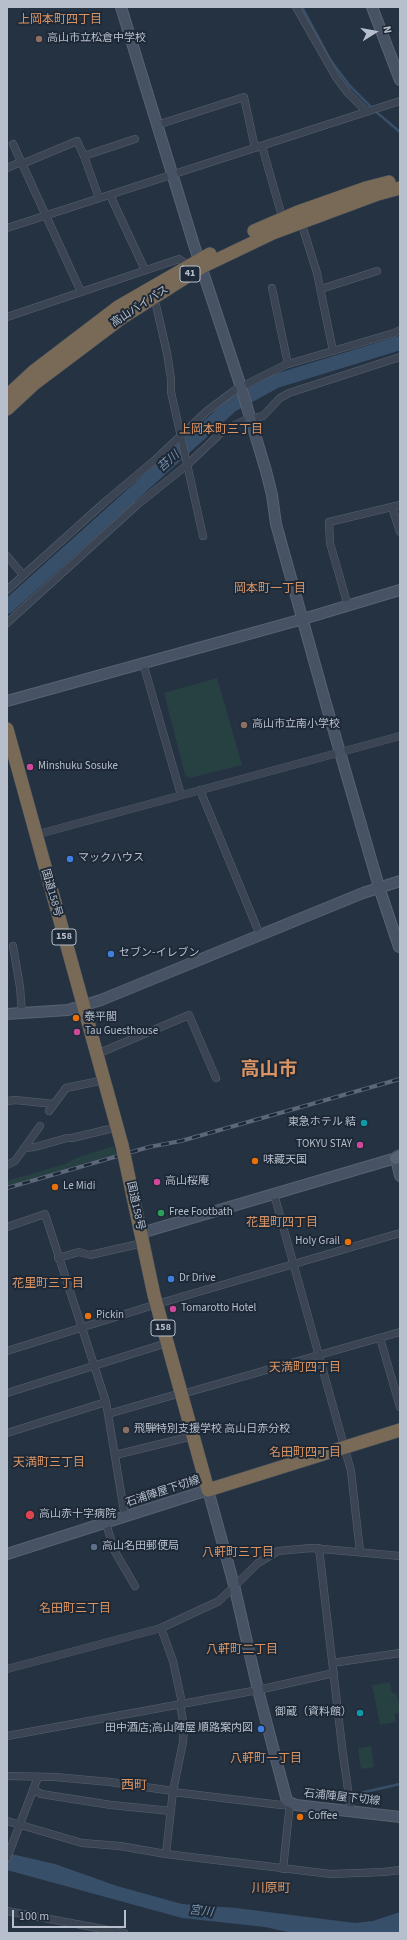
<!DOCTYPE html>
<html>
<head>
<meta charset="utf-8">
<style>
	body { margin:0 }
	#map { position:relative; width:407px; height:1940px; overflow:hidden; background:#253242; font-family:"Source Sans 3",sans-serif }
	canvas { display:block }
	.frame { position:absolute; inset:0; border:8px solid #b7bfcc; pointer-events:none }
	.north { position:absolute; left:355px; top:12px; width:40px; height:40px; -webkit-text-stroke:3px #1e2937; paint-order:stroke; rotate:79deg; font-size:11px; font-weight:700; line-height:16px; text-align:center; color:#b7bfcc }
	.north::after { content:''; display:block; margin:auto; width:14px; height:18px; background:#b7bfcc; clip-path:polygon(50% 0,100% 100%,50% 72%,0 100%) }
	.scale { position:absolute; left:12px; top:1910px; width:114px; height:18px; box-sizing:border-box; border:2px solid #b7bfcc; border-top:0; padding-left:5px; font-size:12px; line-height:14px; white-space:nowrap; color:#b7bfcc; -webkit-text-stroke:3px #1e2937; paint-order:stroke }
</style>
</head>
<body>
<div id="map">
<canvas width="407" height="1940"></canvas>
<div class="frame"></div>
<div class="north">N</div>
<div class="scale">100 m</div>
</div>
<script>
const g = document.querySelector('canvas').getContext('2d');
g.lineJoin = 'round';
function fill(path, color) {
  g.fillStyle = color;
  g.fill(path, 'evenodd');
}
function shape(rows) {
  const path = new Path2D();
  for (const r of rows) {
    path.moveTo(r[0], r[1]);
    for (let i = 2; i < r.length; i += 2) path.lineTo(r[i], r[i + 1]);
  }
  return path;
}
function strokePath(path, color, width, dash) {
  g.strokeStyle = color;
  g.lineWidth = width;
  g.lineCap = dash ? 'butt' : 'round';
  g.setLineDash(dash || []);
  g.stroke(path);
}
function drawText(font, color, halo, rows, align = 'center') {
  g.font = font + ' "Source Sans 3","Noto Sans JP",sans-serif';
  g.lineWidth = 4;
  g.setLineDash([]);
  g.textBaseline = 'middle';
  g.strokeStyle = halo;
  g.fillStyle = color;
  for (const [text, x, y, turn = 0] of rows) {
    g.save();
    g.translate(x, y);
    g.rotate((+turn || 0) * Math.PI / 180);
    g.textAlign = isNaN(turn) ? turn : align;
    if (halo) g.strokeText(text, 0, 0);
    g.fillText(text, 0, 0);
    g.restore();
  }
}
fill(shape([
	[217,678,242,765,189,778,185,775,164,693],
	[114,1146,116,1154,7,1186,7,1181,65,1164,76,1158],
	[390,1682,392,1693,396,1693,397,1698,398,1698,400,1713,394,1714,396,1722,380,1725,372,1685],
	[371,1746,374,1767,361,1769,358,1748]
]), '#274143');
fill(shape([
	[7,1853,55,1864,117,1886,182,1904,236,1908,355,1923,373,1921,400,1912,400,1933,292,1933,265,1927,182,1918,7,1870]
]), '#384f6a');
strokePath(shape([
	[302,7,331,61,350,86,372,108],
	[375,111,400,132],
	[356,1794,400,1784]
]), '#384f6a', 2.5);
strokePath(shape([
	[7,607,232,405,276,381,400,343]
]), '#384f6a', 14);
const street = shape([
	[296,7,336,77,348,93,367,112],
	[157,125,244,97,255,148],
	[13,144,81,292],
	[262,146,281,213],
	[22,164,77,141,84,156],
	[7,168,21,162],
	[110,195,145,270],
	[99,198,84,156,135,139],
	[301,222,317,273,333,351],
	[7,228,400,101],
	[272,288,288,364],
	[321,289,377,271],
	[153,298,156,305,167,353,171,379,171,392,203,536],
	[7,317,179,259,188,265],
	[392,507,400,532],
	[7,556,23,575],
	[7,590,106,501,155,460,207,411,235,390,285,365,394,333,400,330],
	[348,606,330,543,329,522,400,505],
	[7,623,137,505,187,465,224,430,243,421,263,416,280,398,289,393,400,357],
	[143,663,181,795],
	[200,790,260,935],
	[35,835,400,736],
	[13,946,20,987,22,1013],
	[97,1054,189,1015,216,1078],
	[7,1101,15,1100,54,1104],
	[49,1111,66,1088,104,1080],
	[24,1148,35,1147,67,1138,72,1138,118,1127],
	[7,1165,15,1161,40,1126],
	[274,1194,351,1471,360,1552],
	[7,1227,45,1214,106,1402,125,1517],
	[58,1258,79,1252,90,1255,143,1243],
	[380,1338,400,1407],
	[7,1351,157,1304,400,1233],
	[7,1393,167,1343],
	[182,1394,400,1332],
	[108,1414,181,1393],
	[7,1433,106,1402],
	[115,1455,193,1436],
	[106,1523,114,1550,135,1586],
	[319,1548,342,1747,351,1811],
	[161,1628,173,1661,182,1703],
	[332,1663,400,1653],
	[7,1669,161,1628,219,1601,258,1563,278,1551,311,1548,400,1556],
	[7,1736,258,1690,334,1673],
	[7,1776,55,1777,110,1782,173,1791],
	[33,1789,41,1794,111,1805,171,1811],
	[173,1792,281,1805,290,1803,283,1869],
	[7,1821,82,1843,120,1846,166,1854,331,1874,384,1872,400,1870],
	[166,1854,173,1791,183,1742,184,1727,180,1704],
	[7,1858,38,1777],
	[7,1911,124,1933]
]);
const secondary = shape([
	[121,7,194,245,241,387,266,471,272,495,276,524,326,704,379,887,399,947],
	[372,7,400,80],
	[7,701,303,619,400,590],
	[7,1014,68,1010,101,1000,363,893,400,881],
	[141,1233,396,1158,400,1176],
	[7,1554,208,1490,234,1585,258,1690,287,1801,296,1805,400,1817]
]);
const primary = shape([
	[396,1158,400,1156]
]);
const highway = shape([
	[254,231,298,212,366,188,389,182],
	[7,396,34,371,118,307,210,254],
	[7,409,34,384,123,317,202,267,273,233,378,194,400,188],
	[7,729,122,1145],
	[126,1164,154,1295,208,1490,400,1430]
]);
strokePath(street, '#58626f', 8);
strokePath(secondary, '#58626f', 12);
strokePath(primary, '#434d5b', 14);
strokePath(highway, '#444f5c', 14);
strokePath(street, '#3a4452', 7);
strokePath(secondary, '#475365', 10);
strokePath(primary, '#586372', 12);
strokePath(highway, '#786a56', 13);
const rail = shape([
	[7,1188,149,1147,181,1141,400,1079]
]);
strokePath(rail, '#5c6879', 4);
strokePath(rail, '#1e2937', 2.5, [8]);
const highwayBridge = shape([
	[122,1145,126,1164]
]);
strokePath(highwayBridge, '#444f5c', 14, []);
strokePath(highwayBridge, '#786a56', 13);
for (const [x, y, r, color] of [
	[39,39,4,"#8d6e63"],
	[244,725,4,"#8d6e63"],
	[30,767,4,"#d1479c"],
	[70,859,4,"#3f7fe0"],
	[111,954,4,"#3f7fe0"],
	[76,1018,4,"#e8710a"],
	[77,1032,4,"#d1479c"],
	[364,1123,4,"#0f9aa8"],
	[360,1145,4,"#d1479c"],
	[255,1161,4,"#e8710a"],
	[157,1182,4,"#d1479c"],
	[55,1187,4,"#e8710a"],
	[161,1213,4,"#2e9e5b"],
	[348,1242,4,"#e8710a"],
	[171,1279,4,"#3f7fe0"],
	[173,1309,4,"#d1479c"],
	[88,1316,4,"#e8710a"],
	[126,1430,4,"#8d6e63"],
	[30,1515,5,"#e0444e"],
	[94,1547,4,"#5c6f8a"],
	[360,1713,4,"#0f9aa8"],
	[261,1729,4,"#3f7fe0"],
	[300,1817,4,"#e8710a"]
]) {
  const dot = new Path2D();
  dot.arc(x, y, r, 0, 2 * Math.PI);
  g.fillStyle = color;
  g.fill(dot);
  strokePath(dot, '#1e2937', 1.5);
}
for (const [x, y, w] of [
	[190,274,20],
	[64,937,24],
	[163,1328,24]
]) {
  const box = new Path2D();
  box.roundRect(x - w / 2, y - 8, w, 16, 3);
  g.fillStyle = '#1e2937';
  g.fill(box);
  strokePath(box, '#b7bfcc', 1);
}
drawText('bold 10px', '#b7bfcc', null, [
	["41",190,274],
	["158",64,937],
	["158",163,1328]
]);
drawText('11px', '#b7bfcc', '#1e2937', [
	["高山市立松倉中学校",47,39],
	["高山市立南小学校",252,725],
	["Minshuku Sosuke",38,767],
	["マックハウス",78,859],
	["セブン-イレブン",119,954],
	["泰平閣",84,1018],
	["Tau Guesthouse",85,1032],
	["東急ホテル 結",356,1123,"right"],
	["TOKYU STAY",352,1145,"right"],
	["味藏天国",263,1161],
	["高山桜庵",165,1182],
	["Le Midi",63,1187],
	["Free Footbath",169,1213],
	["Holy Grail",340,1242,"right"],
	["Dr Drive",179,1279],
	["Tomarotto Hotel",181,1309],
	["Pickin",96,1316],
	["飛騨特別支援学校 高山日赤分校",134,1430],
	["高山赤十字病院",39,1515],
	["高山名田郵便局",102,1547],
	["御蔵（資料館）",352,1713,"right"],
	["田中酒店;高山陣屋 順路案内図",253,1729,"right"],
	["Coffee",308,1817]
], 'left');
drawText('11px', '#b7bfcc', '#1e2937', [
	["高山バイパス",140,307,-33],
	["国道158号",51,893,74],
	["国道158号",135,1206,78],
	["石浦陣屋下切線",163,1492,-18],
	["石浦陣屋下切線",342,1798,6]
]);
drawText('12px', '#da9464', '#1e2937', [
	["上岡本町四丁目",60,20],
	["上岡本町三丁目",221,430],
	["岡本町一丁目",270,589],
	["花里町四丁目",282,1223],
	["花里町三丁目",48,1284],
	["天満町四丁目",305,1368],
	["名田町四丁目",305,1453],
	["天満町三丁目",49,1463],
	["八軒町三丁目",238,1553],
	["名田町三丁目",75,1609],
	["八軒町二丁目",242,1650],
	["八軒町一丁目",266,1759]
]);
drawText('italic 12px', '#7691b0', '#1e2937', [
	["苔川",169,462,-42],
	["宮川",201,1912,7]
]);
drawText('13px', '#da9464', '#1e2937', [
	["西町",134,1786],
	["川原町",271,1889]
]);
drawText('bold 19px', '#da9464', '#1e2937', [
	["高山市",269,1071]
]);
</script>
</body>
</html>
